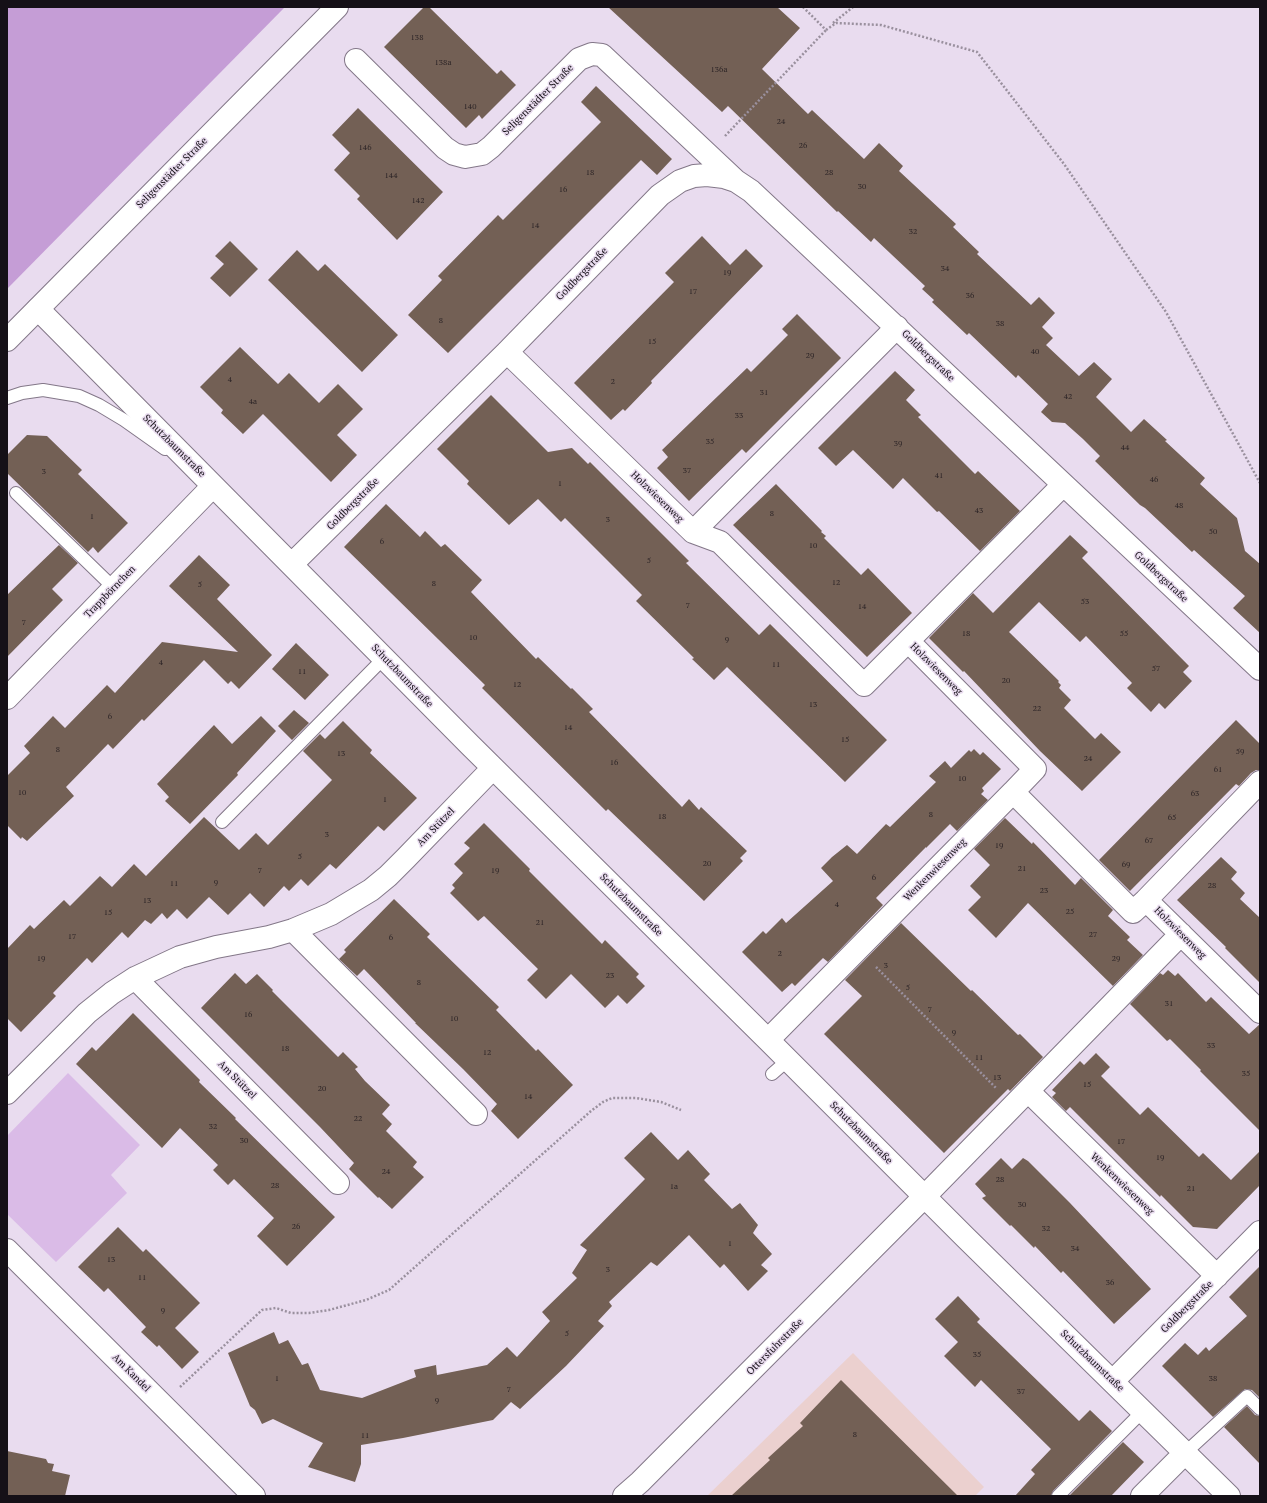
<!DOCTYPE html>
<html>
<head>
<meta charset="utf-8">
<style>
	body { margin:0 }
	#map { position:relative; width:1267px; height:1503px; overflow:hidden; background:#e9dcef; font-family:"PT Serif",serif }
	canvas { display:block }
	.frame { position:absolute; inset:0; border:8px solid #151017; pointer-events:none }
</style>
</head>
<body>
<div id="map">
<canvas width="1267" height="1503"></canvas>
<div class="frame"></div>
</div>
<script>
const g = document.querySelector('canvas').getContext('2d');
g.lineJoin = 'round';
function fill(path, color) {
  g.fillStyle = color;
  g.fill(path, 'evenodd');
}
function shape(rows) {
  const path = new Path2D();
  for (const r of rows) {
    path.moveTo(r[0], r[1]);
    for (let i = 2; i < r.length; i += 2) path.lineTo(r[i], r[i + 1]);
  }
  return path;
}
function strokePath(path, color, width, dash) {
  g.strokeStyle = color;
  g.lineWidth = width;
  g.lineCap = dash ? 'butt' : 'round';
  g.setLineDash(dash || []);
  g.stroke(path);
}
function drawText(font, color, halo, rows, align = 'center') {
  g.font = font + ' "PT Serif",serif';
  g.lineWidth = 3;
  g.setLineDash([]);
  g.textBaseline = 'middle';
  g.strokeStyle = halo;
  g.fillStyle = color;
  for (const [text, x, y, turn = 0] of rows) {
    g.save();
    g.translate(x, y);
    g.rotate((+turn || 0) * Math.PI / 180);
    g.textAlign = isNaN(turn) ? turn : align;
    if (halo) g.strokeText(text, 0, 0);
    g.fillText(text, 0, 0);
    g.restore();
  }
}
fill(shape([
	[853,1353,984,1487,975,1496,707,1496]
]), '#ebd0cf');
fill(shape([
	[68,1073,140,1145,111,1175,127,1193,56,1262,7,1214,7,1136]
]), '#dabbe7');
fill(shape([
	[7,7,285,7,7,289]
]), '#c59dd6');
fill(shape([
	[424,7,429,7,497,74,501,70,516,85,482,119,479,115,466,128,384,47],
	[608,7,777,7,800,28,762,69,808,114,812,110,864,159,879,143,903,166,899,171,956,224,953,227,979,252,977,254,1031,305,1039,297,1055,313,1042,327,1053,338,1046,345,1079,376,1094,362,1112,379,1096,397,1131,432,1144,419,1167,440,1165,441,1205,478,1200,484,1237,518,1245,551,1260,564,1260,633,1233,608,1245,596,1194,550,1192,552,1145,508,1140,505,1095,461,1100,456,1083,439,1065,423,1052,422,1041,412,1048,404,1018,375,1016,378,969,333,967,335,932,302,934,300,922,289,925,286,874,238,871,242,838,211,837,212,728,106,722,112],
	[596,86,672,159,657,175,641,160,448,353,408,315,442,280,438,276,498,215,503,220,601,122,581,102],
	[358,108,443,192,397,240,357,199,360,196,334,170,350,153,332,135],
	[702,236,730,265,746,249,763,266,651,381,652,383,625,411,623,409,611,420,574,383,674,282,665,273],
	[230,241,258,269,230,297,210,278,224,264,215,256],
	[297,250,318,271,325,264,398,335,362,372,268,280],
	[797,314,841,358,746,453,742,449,689,501,657,468,668,457,662,450,747,368,751,372,788,335,782,329],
	[240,347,278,384,289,373,319,403,338,384,363,409,337,435,357,455,331,482,263,414,243,434,221,413,223,410,200,387],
	[895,371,915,390,906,400,921,415,918,417,975,474,978,471,1020,511,980,551,939,511,937,512,903,478,893,489,853,450,836,466,818,448],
	[491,395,548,452,572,448,588,464,590,462,689,561,686,563,759,635,770,624,887,740,845,782,727,667,714,680,692,659,694,658,636,601,642,595,565,518,561,522,538,499,509,525,467,484,469,481,437,449],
	[27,435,47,436,82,470,78,474,128,523,98,553,93,547,88,552,7,473,7,455],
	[776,484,822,531,821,532,826,536,824,538,861,575,868,568,912,613,867,657,733,525],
	[386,504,420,537,425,531,441,547,445,544,482,580,471,592,536,659,538,657,571,689,572,688,593,709,589,712,682,807,689,799,699,810,701,807,747,851,740,858,743,861,704,901,608,809,606,811,482,688,485,685,344,547],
	[1070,535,1088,552,1082,558,1189,666,1183,672,1192,681,1165,709,1159,703,1151,712,1127,688,1132,683,1086,636,1080,642,1039,602,1009,632,1059,681,1058,682,1061,685,1059,688,1071,700,1064,708,1095,739,1101,733,1121,752,1082,791,1040,751,964,671,963,672,929,638,973,593,993,613],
	[59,545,78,563,52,589,63,600,7,657,7,595],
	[199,555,230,585,217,599,272,655,239,689,231,681,228,684,204,660,144,721,142,719,113,749,108,744,66,787,74,796,27,841,22,837,21,839,7,825,7,776,30,753,24,746,53,716,65,728,107,685,115,693,162,642,238,652,169,586],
	[296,643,329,675,305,700,272,669],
	[294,710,309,723,292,740,278,726],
	[261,716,276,731,237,773,238,775,190,824,165,801,169,797,157,784,214,725,232,744],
	[1236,720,1260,744,1260,770,1256,770,1251,773,1239,786,1236,784,1130,891,1099,860],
	[343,721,372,750,370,753,417,798,384,831,378,826,336,869,330,864,308,886,301,879,289,891,284,886,264,907,250,893,228,915,209,897,187,919,177,909,167,919,162,913,151,924,145,920,128,938,122,932,92,963,87,958,53,993,56,996,21,1032,7,1018,7,949,30,925,34,929,64,900,70,906,100,876,112,887,134,864,146,876,204,817,239,850,256,833,268,845,332,780,303,751,320,734,325,739],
	[974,749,980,755,983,752,1001,769,982,788,984,791,981,794,988,800,957,831,950,824,926,848,926,847,876,898,883,905,828,962,823,958,795,986,792,983,782,992,742,952,763,931,766,934,782,918,786,923,833,881,821,868,832,857,847,845,857,854,886,824,890,827,936,782,929,776,945,761,951,768,969,750,971,752],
	[1005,818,1032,844,1033,842,1075,885,1081,878,1113,910,1108,916,1130,937,1127,940,1143,955,1113,986,1028,903,996,938,968,910,981,897,970,886,990,865,974,849],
	[484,823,530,869,529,871,602,944,605,940,639,974,636,977,645,986,627,1004,618,995,605,1008,571,974,546,999,527,980,538,969,484,916,478,921,450,893,455,888,452,885,463,873,454,864,470,848,464,843],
	[1221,857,1237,872,1231,879,1245,893,1240,899,1260,918,1260,983,1225,948,1226,947,1177,900],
	[394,899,430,934,427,937,499,1007,496,1010,536,1051,538,1049,573,1085,518,1139,491,1111,497,1104,463,1069,415,1023,416,1023,364,969,357,976,339,959,346,952,344,950],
	[901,923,971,991,972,990,1018,1035,1020,1034,1043,1057,1010,1091,1008,1089,944,1153,824,1034,862,996,845,980],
	[1168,970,1175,976,1178,973,1206,1002,1211,997,1249,1034,1260,1024,1260,1131,1200,1071,1201,1070,1170,1039,1167,1041,1130,1004,1160,973,1163,975],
	[235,973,246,984,257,974,273,990,272,991,338,1057,343,1052,358,1067,355,1069,365,1081,390,1105,382,1114,392,1124,386,1131,417,1162,413,1167,424,1177,392,1209,379,1197,378,1198,349,1169,354,1163,320,1127,201,1008],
	[133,1013,200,1080,199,1082,236,1118,235,1119,335,1217,287,1266,257,1236,274,1218,234,1179,228,1185,213,1170,218,1165,180,1128,162,1148,76,1064,92,1047,96,1051],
	[1096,1053,1110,1067,1101,1076,1140,1115,1148,1107,1199,1157,1203,1153,1231,1180,1260,1151,1260,1185,1217,1229,1193,1227,1161,1195,1160,1197,1070,1107,1066,1111,1052,1097,1056,1093,1052,1090,1080,1061,1084,1065],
	[651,1132,678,1160,688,1150,710,1174,704,1180,732,1209,740,1203,758,1225,753,1233,772,1254,761,1265,768,1271,748,1291,724,1264,720,1268,689,1235,657,1266,651,1262,609,1302,612,1306,598,1321,604,1326,566,1366,520,1409,511,1402,493,1420,403,1438,361,1445,361,1464,355,1482,308,1467,323,1443,273,1419,262,1424,255,1410,250,1406,228,1353,274,1332,279,1344,288,1340,302,1365,308,1363,320,1390,362,1398,416,1377,414,1370,436,1365,437,1375,487,1365,507,1347,517,1357,550,1321,542,1312,577,1278,572,1273,587,1250,580,1245,645,1179,624,1158],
	[1001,1158,1012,1169,1023,1158,1028,1161,1070,1203,1151,1289,1114,1324,1063,1271,1061,1273,1035,1246,1034,1248,1011,1225,1010,1226,982,1198,986,1196,975,1184],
	[118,1227,143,1252,146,1249,200,1303,175,1328,199,1352,182,1369,159,1345,157,1347,141,1332,146,1327,108,1288,104,1292,78,1267],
	[1260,1266,1260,1398,1252,1390,1245,1389,1213,1417,1162,1366,1185,1343,1198,1355,1206,1347,1209,1351,1247,1316,1229,1297],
	[958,1296,980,1319,977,1322,1079,1421,1090,1410,1112,1431,1053,1491,1051,1496,1015,1496,1035,1474,1031,1470,1051,1449,981,1380,975,1387,944,1356,958,1342,935,1319],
	[841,1380,958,1496,731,1496,770,1460,768,1458,803,1426,800,1423],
	[1247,1406,1255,1415,1260,1416,1260,1464,1224,1427],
	[1123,1442,1144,1462,1111,1496,1069,1496],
	[7,1451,46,1459,48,1463,54,1464,52,1471,70,1475,65,1496,7,1496]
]), '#736055');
const service = shape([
	[7,398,22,393,43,390,79,396,99,405,124,420,165,449],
	[16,493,114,588],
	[222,822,384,658],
	[772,1074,788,1060],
	[1185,1453,1247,1396,1260,1409],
	[1058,1496,1143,1411]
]);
const minor = shape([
	[356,60,445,148,454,154,465,157,482,154,491,147,579,59,592,54,602,55,736,181],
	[38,309,470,745,768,1040,966,1238,1229,1496],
	[507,352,693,532,720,542,864,685,908,641,1035,769,1013,792,1133,912,1146,900,1260,1012],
	[693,532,897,327],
	[292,564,507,352,660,195,680,181,694,176,707,175,724,177,736,181,751,191,1260,669],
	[908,641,1063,485],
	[7,698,213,486],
	[1146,900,1260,782],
	[293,930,476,1114],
	[135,978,338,1183],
	[768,1040,1013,792],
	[1028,1091,1217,1276],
	[7,1093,87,1013,112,993,135,978,180,957,216,947,269,937,293,930,331,914,371,890,388,876,406,858,493,768],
	[7,1250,254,1496],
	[1113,1381,1260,1232],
	[624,1496,640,1482,925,1196,1181,934],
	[1142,1496,1185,1453]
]);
const tertiary = shape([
	[7,340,337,7]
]);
strokePath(service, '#837788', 14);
strokePath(minor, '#837788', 24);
strokePath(tertiary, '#837788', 24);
strokePath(shape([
	[803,7,826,30],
	[833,23,853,7],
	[826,30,836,23,881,25,977,52,1064,164,1166,312,1260,483],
	[725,136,827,29],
	[876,967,996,1088],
	[180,1387,262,1310,276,1308,291,1313,309,1313,329,1310,366,1300,389,1290,591,1111,603,1102,612,1098,636,1098,661,1102,681,1110]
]), '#9a909e', 2.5, [2, 2]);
strokePath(service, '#fff', 12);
strokePath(minor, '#fff', 22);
strokePath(tertiary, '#fff', 22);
drawText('8px', '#2c2426', null, [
	["138",417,38],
	["138a",443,63],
	["136a",719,70],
	["140",470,107],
	["24",781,122],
	["26",803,146],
	["146",365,148],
	["18",590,173],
	["28",829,173],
	["144",391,176],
	["30",862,187],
	["16",563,190],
	["142",418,201],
	["14",535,226],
	["32",913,232],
	["34",945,269],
	["19",727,273],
	["17",693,292],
	["36",970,296],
	["8",441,321],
	["38",1000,324],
	["15",652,342],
	["40",1035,352],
	["29",810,356],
	["4",230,380],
	["2",613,382],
	["31",764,393],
	["42",1068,397],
	["4a",253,402],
	["33",739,416],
	["35",710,442],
	["39",898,444],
	["44",1125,448],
	["37",687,471],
	["3",44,472],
	["41",939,476],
	["46",1154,480],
	["1",560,484],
	["48",1179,506],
	["43",979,511],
	["8",772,514],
	["1",92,517],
	["3",608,520],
	["50",1213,532],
	["6",382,542],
	["10",813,546],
	["5",649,561],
	["12",836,583],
	["8",434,584],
	["5",200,585],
	["53",1085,602],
	["7",688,606],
	["14",862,607],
	["7",24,623],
	["18",966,634],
	["55",1124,634],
	["10",473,638],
	["9",727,640],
	["4",161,663],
	["11",776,665],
	["57",1156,669],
	["11",302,672],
	["20",1006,681],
	["12",517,685],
	["13",813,705],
	["22",1037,709],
	["6",110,717],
	["14",568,728],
	["15",845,740],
	["8",58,750],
	["59",1240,752],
	["13",341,754],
	["24",1088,759],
	["16",614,763],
	["61",1218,770],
	["10",962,779],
	["10",22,793],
	["63",1195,794],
	["1",385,800],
	["8",931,815],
	["18",662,817],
	["65",1172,818],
	["3",327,835],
	["67",1149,841],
	["19",999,846],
	["5",300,857],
	["20",707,864],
	["69",1126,865],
	["21",1022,869],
	["7",260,871],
	["19",495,871],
	["6",874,878],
	["9",216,883],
	["11",174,884],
	["28",1212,886],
	["23",1044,891],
	["13",147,901],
	["4",837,905],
	["25",1070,912],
	["15",108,913],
	["21",540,923],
	["27",1093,935],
	["17",72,937],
	["6",391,938],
	["2",780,954],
	["19",41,959],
	["29",1116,959],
	["3",886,966],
	["23",610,976],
	["8",419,983],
	["5",908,988],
	["31",1169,1004],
	["7",930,1010],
	["16",248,1015],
	["10",454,1019],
	["9",954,1033],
	["33",1211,1046],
	["18",285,1049],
	["12",487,1053],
	["11",979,1058],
	["35",1246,1074],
	["13",997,1078],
	["15",1087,1085],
	["20",322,1089],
	["14",528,1097],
	["22",358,1119],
	["32",213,1127],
	["30",244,1141],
	["17",1121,1142],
	["19",1160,1158],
	["24",386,1172],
	["28",1000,1180],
	["28",275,1186],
	["1a",674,1187],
	["21",1191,1189],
	["30",1022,1205],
	["26",296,1227],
	["32",1046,1229],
	["1",730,1244],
	["34",1075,1249],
	["13",111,1260],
	["3",608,1270],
	["11",142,1278],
	["36",1110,1283],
	["9",163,1311],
	["5",567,1334],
	["35",977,1355],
	["1",277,1379],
	["38",1213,1379],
	["7",509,1390],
	["37",1021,1392],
	["9",437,1401],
	["8",855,1435],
	["11",365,1436]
]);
drawText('10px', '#151017', '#e9dcef', [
	["Seligenstädter Straße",538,100,-45],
	["Seligenstädter Straße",172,173,-45],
	["Goldbergstraße",582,274,-46],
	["Goldbergstraße",928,356,44],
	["Schutzbaumstraße",174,446,45],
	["Holzwiesenweg",657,497,44],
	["Goldbergstraße",353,504,-45],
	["Goldbergstraße",1161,577,43],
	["Trappbörnchen",110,592,-46],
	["Holzwiesenweg",936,669,45],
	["Schutzbaumstraße",402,676,46],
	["Am Stützel",436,827,-46],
	["Wenkenwiesenweg",935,870,-45],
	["Schutzbaumstraße",631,905,45],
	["Holzwiesenweg",1180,933,45],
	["Am Stützel",237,1080,45],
	["Schutzbaumstraße",861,1133,45],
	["Wenkenwiesenweg",1122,1184,44],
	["Goldbergstraße",1187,1307,-45],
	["Ottersfuhrstraße",775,1347,-45],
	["Schutzbaumstraße",1092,1361,44],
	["Am Kandel",131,1373,45]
]);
</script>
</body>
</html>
